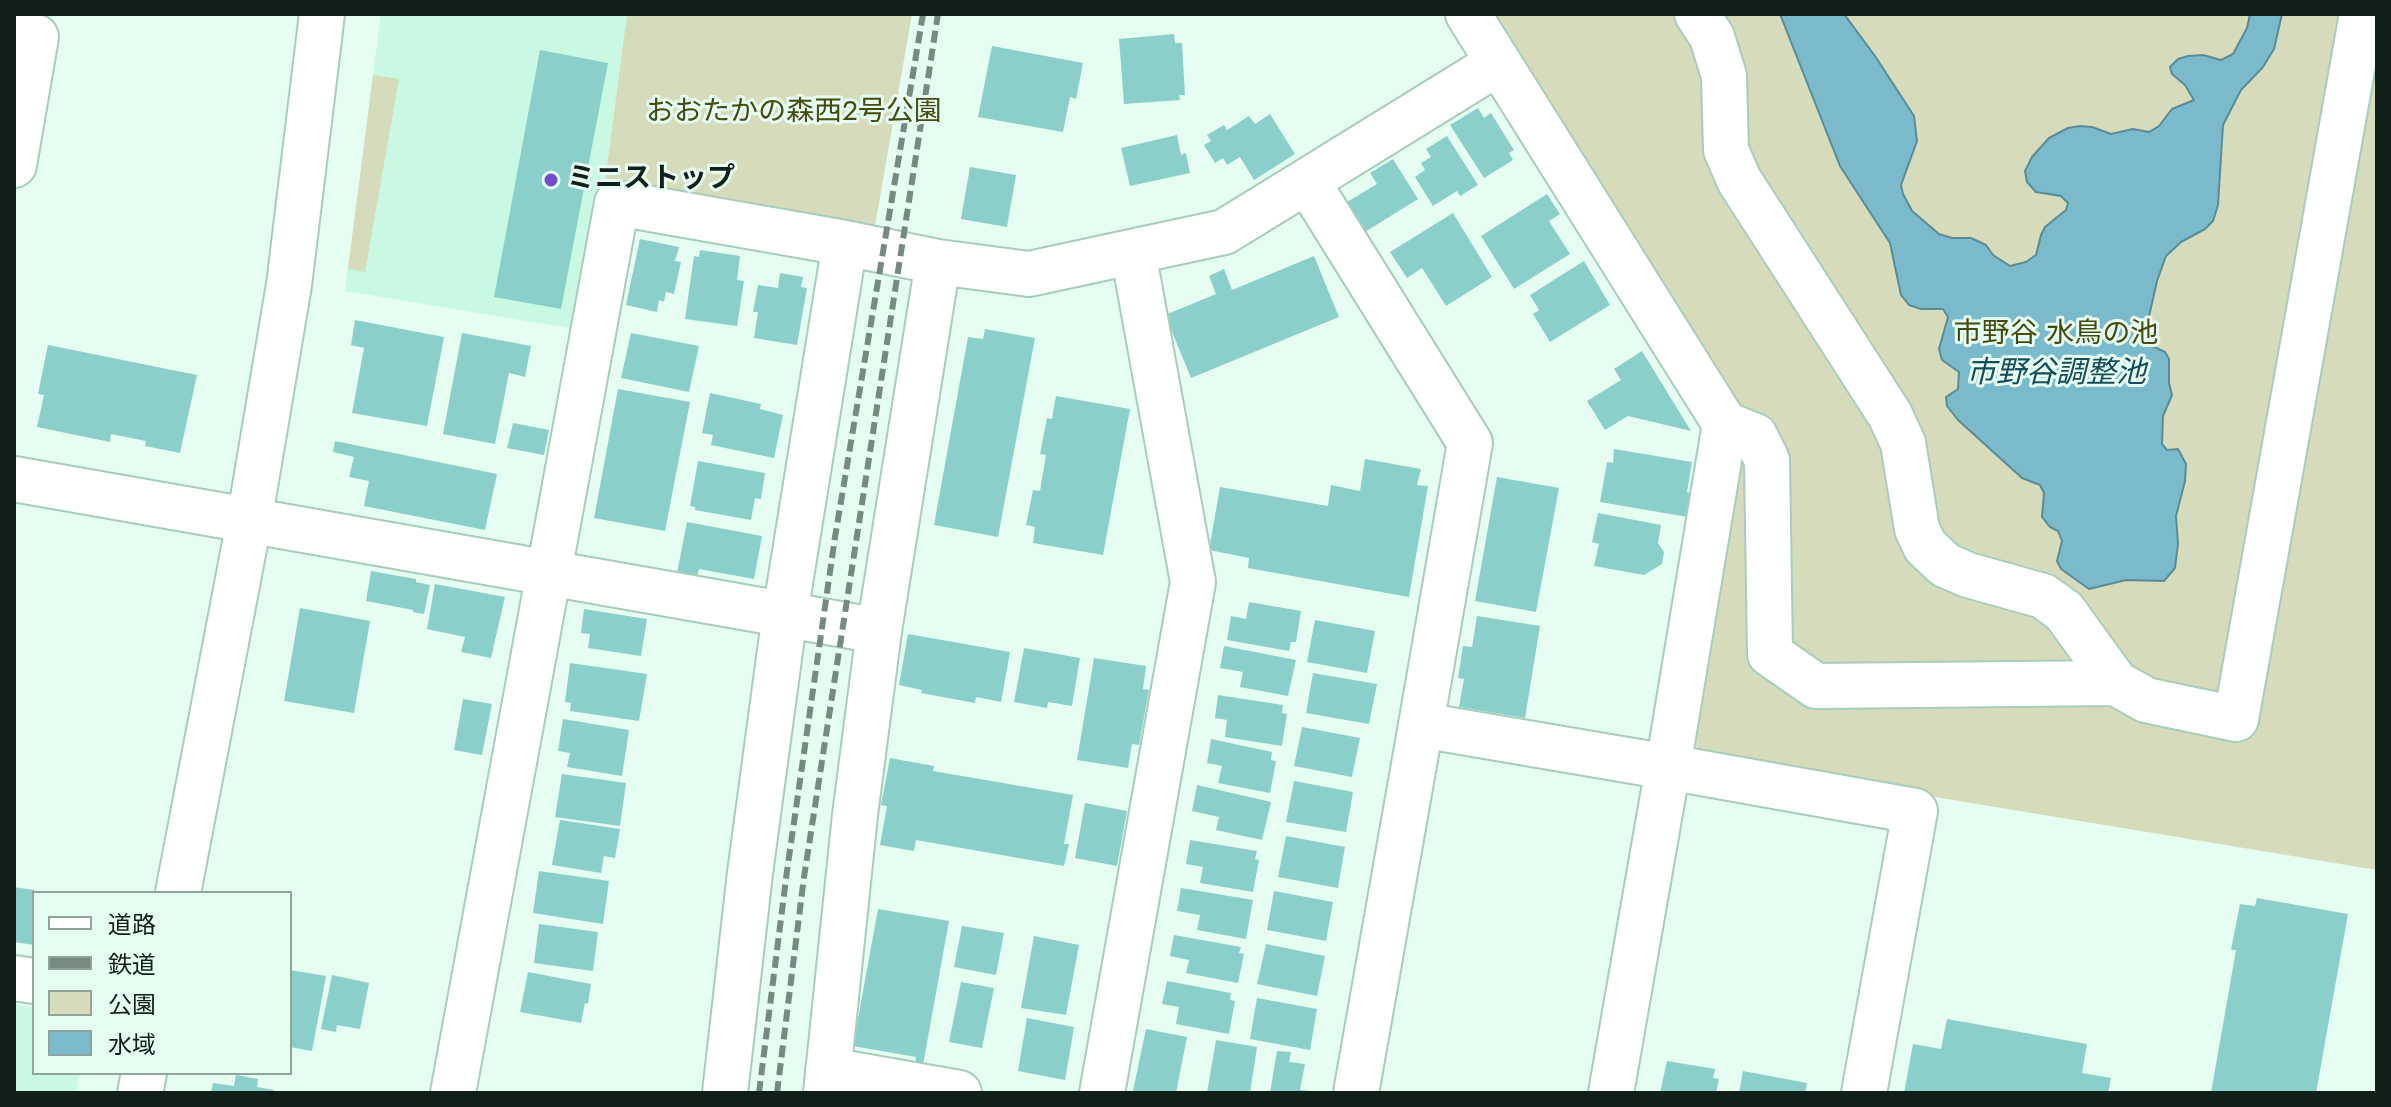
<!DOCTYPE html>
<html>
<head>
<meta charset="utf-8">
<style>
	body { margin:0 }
	#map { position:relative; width:2391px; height:1107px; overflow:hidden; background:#e6fdf2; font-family:Jost,"Noto Sans JP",sans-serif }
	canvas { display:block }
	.frame { position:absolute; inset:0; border:16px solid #101f18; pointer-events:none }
	.legend { position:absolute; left:32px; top:891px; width:260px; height:184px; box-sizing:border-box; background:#e6fdf2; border:2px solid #90a49b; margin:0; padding:10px 14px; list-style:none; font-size:24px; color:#101f18 }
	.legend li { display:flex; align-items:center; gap:16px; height:40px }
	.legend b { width:40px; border:2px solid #90a49b }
</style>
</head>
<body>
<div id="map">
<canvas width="2391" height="1107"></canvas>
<div class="frame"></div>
<ul class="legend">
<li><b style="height:10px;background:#fff"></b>道路</li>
<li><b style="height:10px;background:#778a81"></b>鉄道</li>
<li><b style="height:22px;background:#d6dbbc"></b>公園</li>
<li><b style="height:22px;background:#7abaca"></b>水域</li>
</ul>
</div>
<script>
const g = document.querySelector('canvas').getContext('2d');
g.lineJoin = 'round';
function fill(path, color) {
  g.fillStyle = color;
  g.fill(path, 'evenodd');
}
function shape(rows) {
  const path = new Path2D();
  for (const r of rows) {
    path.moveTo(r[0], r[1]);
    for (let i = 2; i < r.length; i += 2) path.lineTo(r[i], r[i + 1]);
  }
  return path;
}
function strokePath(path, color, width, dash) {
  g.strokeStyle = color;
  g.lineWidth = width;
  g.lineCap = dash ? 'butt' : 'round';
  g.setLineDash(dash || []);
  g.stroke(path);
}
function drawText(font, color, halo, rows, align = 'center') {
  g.font = font + ' Jost,"Noto Sans JP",sans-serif';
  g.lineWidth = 6;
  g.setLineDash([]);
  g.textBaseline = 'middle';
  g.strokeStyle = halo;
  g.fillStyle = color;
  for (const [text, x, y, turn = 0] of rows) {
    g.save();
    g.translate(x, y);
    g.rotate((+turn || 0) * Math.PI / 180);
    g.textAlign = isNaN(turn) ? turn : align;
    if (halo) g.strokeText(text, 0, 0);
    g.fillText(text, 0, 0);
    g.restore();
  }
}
fill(shape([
	[381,14,627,14,605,181,576,329,345,291],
	[14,1004,34,1008,34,1073,80,1073,76,1093,14,1093]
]), '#c9f9e2');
fill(shape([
	[627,14,912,14,875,226,605,181],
	[1493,14,2377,14,2377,870,1935,797,1703,756,1689,735,1746,420],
	[373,75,399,79,365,272,348,269]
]), '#d6dbbc');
const water = shape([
	[1780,14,1844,14,1875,56,1914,116,1917,141,1901,185,1903,194,1912,211,1939,234,1952,238,1971,238,1986,245,1993,255,2010,266,2026,262,2036,255,2041,235,2045,227,2066,210,2068,203,2061,196,2036,192,2027,182,2025,171,2032,157,2049,138,2068,128,2080,126,2092,127,2111,134,2133,129,2149,132,2159,126,2172,109,2194,100,2185,85,2172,74,2170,67,2178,59,2188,56,2203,55,2221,60,2233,54,2247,28,2250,14,2282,14,2274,49,2263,67,2241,90,2223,125,2218,205,2213,221,2205,229,2181,242,2166,256,2157,281,2145,334,2146,343,2165,352,2169,359,2169,383,2172,395,2163,416,2162,444,2167,450,2178,449,2186,464,2185,481,2176,516,2178,544,2175,568,2164,581,2126,580,2089,589,2061,569,2057,561,2062,541,2058,531,2050,527,2042,517,2044,493,2040,485,2022,478,1958,420,1947,406,1946,397,1958,389,1959,372,1942,360,1939,349,1948,317,1943,309,1921,309,1909,305,1901,295,1890,243,1840,166,1780,14]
]);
fill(water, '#7abaca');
strokePath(water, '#5a8c95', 2);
fill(shape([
	[1174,34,1175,43,1182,43,1185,95,1179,95,1180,100,1124,104,1119,39],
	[992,46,1083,63,1076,99,1070,97,1063,132,978,117],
	[540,50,608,63,561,309,494,297],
	[1478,108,1484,118,1491,113,1514,150,1509,153,1513,160,1484,178,1450,125],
	[1270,114,1295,154,1254,180,1240,157,1227,165,1223,158,1215,163,1204,145,1211,141,1207,135,1224,125,1227,130,1249,116,1255,124],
	[1177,135,1181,155,1186,153,1190,173,1130,186,1121,148],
	[1447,136,1478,185,1460,196,1457,191,1433,206,1415,177,1425,170,1421,163,1431,157,1426,149],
	[1393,159,1418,199,1365,232,1347,202,1377,184,1370,173],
	[970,167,1016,175,1007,227,961,219],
	[1547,194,1560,214,1549,221,1570,254,1514,289,1481,236],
	[1453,213,1492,277,1446,306,1422,268,1407,278,1390,252],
	[640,239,679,247,675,261,681,262,674,294,666,292,664,302,659,300,657,312,626,305],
	[700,250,740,256,737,280,744,281,737,326,685,319,694,256,699,257],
	[1314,256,1339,317,1191,378,1165,315,1216,294,1209,276,1224,269,1232,290],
	[1584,261,1610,305,1550,342,1533,314,1539,310,1530,295],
	[780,273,803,277,801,287,807,288,797,345,754,338,758,312,753,312,758,285,778,288],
	[355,320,444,337,427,426,352,413,364,348,351,345],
	[985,329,1035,338,998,537,934,525,968,337,983,339],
	[462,333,531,346,525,377,509,373,495,444,443,434],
	[631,333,699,346,689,392,621,378],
	[48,345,197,375,180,453,145,446,146,441,111,434,110,442,37,427,44,395,38,394],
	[1642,351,1691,431,1628,416,1605,430,1587,401,1621,380,1614,369],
	[618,389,690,402,665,531,594,518],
	[710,393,761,404,760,409,783,415,774,458,711,445,713,435,702,433],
	[1056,396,1130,409,1103,555,1033,543,1035,527,1026,525,1033,490,1040,491,1046,455,1040,454,1047,418,1052,419],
	[513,423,549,430,544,455,507,448],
	[335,441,497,474,485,530,364,506,369,481,349,477,354,457,333,452],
	[1614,449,1692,462,1687,492,1692,493,1688,517,1600,502,1607,462,1613,463],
	[1365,459,1421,469,1417,485,1428,486,1409,597,1248,568,1249,558,1209,550,1220,487,1328,506,1331,485,1360,491],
	[698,461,765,473,761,499,755,498,751,520,695,510,695,507,690,506],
	[1497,477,1559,488,1536,612,1475,601],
	[1598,513,1661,525,1658,543,1664,552,1662,564,1644,575,1594,566,1599,544,1592,542],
	[687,522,762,536,754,579,699,569,697,577,677,573],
	[371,571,416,579,416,582,430,585,424,614,413,612,413,610,366,601],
	[435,584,505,597,491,658,461,652,465,637,427,629],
	[1249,602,1301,611,1296,642,1291,642,1289,651,1227,640,1231,616,1246,619],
	[300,608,370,621,354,713,284,701],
	[584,609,647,619,641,656,588,648,590,634,581,633],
	[1477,616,1540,626,1525,718,1459,707,1464,679,1458,678,1463,646,1472,647],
	[1315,620,1375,631,1367,673,1307,662],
	[908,634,1010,652,1001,702,976,697,975,703,921,693,922,690,899,685],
	[1224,646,1296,660,1288,696,1240,687,1243,672,1220,668],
	[1024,648,1080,658,1072,706,1048,702,1047,708,1014,702],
	[1094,658,1146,666,1143,689,1149,690,1139,745,1132,744,1128,768,1077,760],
	[570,663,647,674,639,721,570,711,571,703,565,702],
	[1313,673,1377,684,1369,724,1306,713],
	[1218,695,1283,705,1282,713,1287,714,1282,746,1225,737,1227,720,1215,718],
	[463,699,492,704,482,755,454,750],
	[563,719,629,730,622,776,567,767,570,753,558,751],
	[1302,727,1360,738,1352,777,1294,766],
	[1211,739,1272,752,1271,760,1276,761,1270,793,1218,783,1222,766,1207,763],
	[890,758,934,766,933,771,1073,795,1064,844,1069,844,1064,866,916,840,914,851,880,845,887,806,881,805],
	[562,774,626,783,620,826,555,817],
	[1294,781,1353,792,1346,832,1286,822],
	[1197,785,1271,802,1262,840,1216,830,1219,817,1192,811],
	[1085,803,1127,811,1117,866,1075,858],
	[560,820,620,829,615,858,604,856,601,873,552,865],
	[1286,836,1345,847,1338,888,1278,877],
	[1190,840,1257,851,1255,859,1259,860,1253,892,1200,883,1203,867,1186,864],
	[539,871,609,881,603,924,533,913],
	[14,887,34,890,34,945,14,942],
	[1181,888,1253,900,1246,939,1197,930,1200,915,1177,911],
	[1274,891,1333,902,1326,941,1267,930],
	[2257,898,2348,914,2316,1093,2211,1093,2236,950,2231,950,2240,904,2255,906],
	[878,909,949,921,923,1065,915,1064,916,1057,853,1046],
	[539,924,598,932,593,971,534,963],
	[962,926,1004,933,996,975,954,967],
	[1174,935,1241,947,1239,953,1244,954,1238,983,1186,973,1189,960,1170,956],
	[1034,936,1079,945,1066,1015,1021,1008],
	[1266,944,1325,956,1317,996,1257,984],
	[290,970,326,976,312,1051,290,1047],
	[528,972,591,984,588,1004,585,1003,581,1023,520,1012],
	[332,975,369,983,360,1029,337,1025,336,1032,321,1029],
	[1167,981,1231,993,1230,1000,1235,1001,1229,1034,1176,1024,1179,1007,1162,1004],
	[961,982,994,988,982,1048,949,1042],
	[1257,998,1317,1009,1310,1050,1250,1039],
	[1027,1018,1074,1027,1065,1080,1018,1071],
	[1947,1019,2087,1044,2082,1073,2111,1078,2108,1093,1904,1093,1913,1044,1941,1049],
	[1146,1029,1187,1037,1176,1093,1133,1091],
	[1216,1040,1257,1047,1250,1093,1207,1093],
	[1277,1051,1291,1052,1289,1062,1305,1064,1300,1090,1311,1091,1311,1093,1270,1093],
	[1667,1061,1715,1069,1713,1078,1719,1079,1716,1093,1660,1093],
	[1743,1071,1807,1083,1805,1093,1739,1093],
	[236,1075,258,1079,257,1087,274,1090,273,1093,211,1093,213,1083,234,1086]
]), '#8bcfca');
const minor = shape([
	[1468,14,1725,424,1668,767,1421,725,1470,443,1307,181,1498,63],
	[1697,14,1712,37,1724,76,1726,150,1739,180,1890,415,1903,443,1917,529,1925,546,1945,565,1968,575,2043,596,2064,611,2116,683,2146,700,2236,719,2362,14],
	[14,33,36,37,14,165],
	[1725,424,1755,436,1767,460,1770,654,1816,686,2116,683],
	[14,479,879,631],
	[178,893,249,522,289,285,322,14],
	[14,978,34,981],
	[828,1070,959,1093],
	[140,1093,144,1073],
	[453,1093,617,203,845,243,938,262,1029,274,1224,232,1307,181],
	[725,1093,750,873,785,614,845,243],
	[826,1093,855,815,879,631,938,262],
	[1102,1093,1193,582,1133,252],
	[1356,1093,1421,725],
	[1611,1093,1668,767,1915,811,1864,1093]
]);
strokePath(minor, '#a7cdbb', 48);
strokePath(minor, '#fff', 44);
strokePath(shape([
	[759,1093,787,871,835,537,923,14],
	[777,1093,804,877,938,14]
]), '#778a81', 6, [12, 6]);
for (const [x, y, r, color] of [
	[551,180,8,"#714ec7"]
]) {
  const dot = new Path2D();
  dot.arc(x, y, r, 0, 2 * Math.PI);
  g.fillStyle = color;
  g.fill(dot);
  strokePath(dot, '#e6fdf2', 3);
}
drawText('28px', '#454a0e', '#e6fdf2', [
	["おおたかの森西2号公園",794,113],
	["市野谷 水鳥の池",2056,335]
]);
drawText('bold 28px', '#101f18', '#e6fdf2', [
	["ミニストップ",567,180]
], 'left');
drawText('italic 30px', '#164d59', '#e6fdf2', [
	["市野谷調整池",2056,375]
]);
</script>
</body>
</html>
